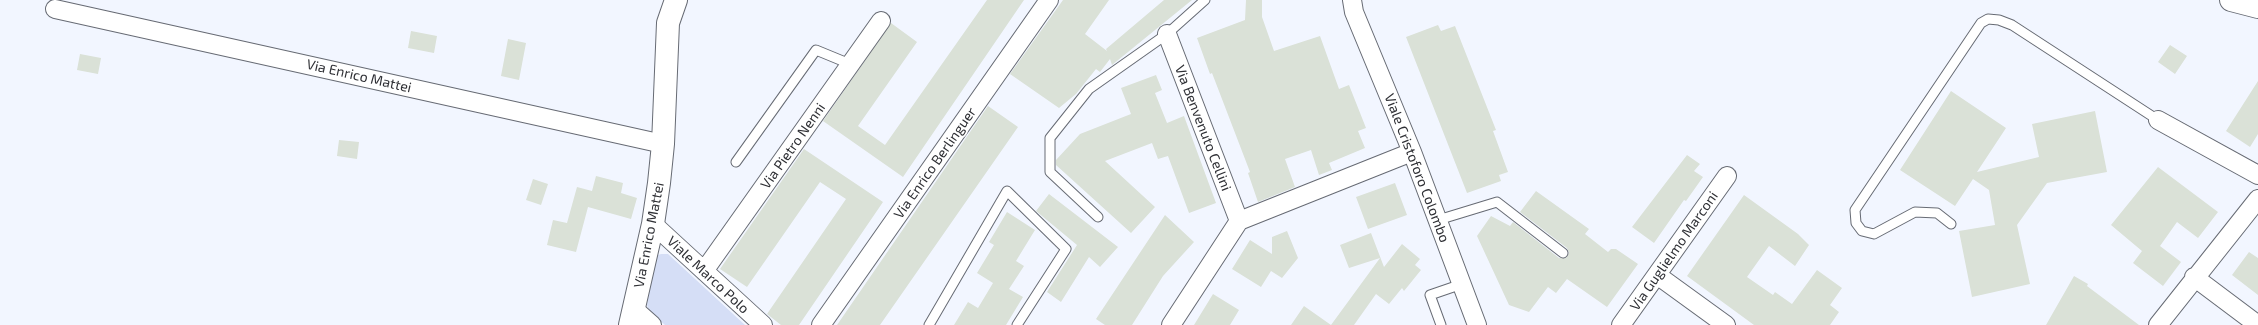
<!DOCTYPE html>
<html>
<head>
<meta charset="utf-8">
<style>
	body { margin:0 }
	canvas { display:block; background:#f2f6ff }
</style>
</head>
<body>
<canvas width="2258" height="325"></canvas>
<script>
const g = document.querySelector('canvas').getContext('2d');
g.lineJoin = 'round';
function fill(path, color) {
  g.fillStyle = color;
  g.fill(path, 'evenodd');
}
function shape(rows) {
  const path = new Path2D();
  for (const r of rows) {
    path.moveTo(r[0], r[1]);
    for (let i = 2; i < r.length; i += 2) path.lineTo(r[i], r[i + 1]);
  }
  return path;
}
function strokePath(path, color, width, dash) {
  g.strokeStyle = color;
  g.lineWidth = width;
  g.lineCap = dash ? 'butt' : 'round';
  g.setLineDash(dash || []);
  g.stroke(path);
}
function drawText(font, color, halo, rows, align = 'center') {
  g.font = font + ' "Exo 2",sans-serif';
  g.lineWidth = 3.5;
  g.setLineDash([]);
  g.textBaseline = 'middle';
  g.strokeStyle = halo;
  g.fillStyle = color;
  for (const [text, x, y, turn = 0] of rows) {
    g.save();
    g.translate(x, y);
    g.rotate((+turn || 0) * Math.PI / 180);
    g.textAlign = isNaN(turn) ? turn : align;
    if (halo) g.strokeText(text, 0, 0);
    g.fillText(text, 0, 0);
    g.restore();
  }
}
fill(shape([
	[661,254,668,254,745,325,665,325,649,311,647,305,655,256]
]), '#d5def6');
fill(shape([
	[987,0,1024,0,903,177,823,121,891,23,917,42,858,126,885,145],
	[1063,0,1109,0,1085,34,1107,51,1106,49,1164,0,1192,0,1112,65,1110,59,1100,72,1096,69,1076,94,1059,108,1010,74],
	[1246,0,1262,0,1262,17,1274,51,1320,36,1339,89,1349,85,1366,128,1358,131,1365,148,1329,163,1332,170,1319,175,1311,150,1285,159,1295,187,1258,202,1248,173,1250,172,1212,73,1210,74,1197,38,1245,20],
	[1438,25,1441,31,1455,26,1496,130,1493,131,1508,172,1499,175,1501,181,1467,193,1406,37],
	[411,31,437,36,434,53,408,48],
	[508,39,526,43,519,80,501,76],
	[2170,45,2187,56,2175,74,2158,62],
	[80,54,101,58,98,74,77,70],
	[1156,75,1162,90,1155,93,1167,123,1184,116,1216,203,1189,213,1168,156,1158,159,1152,143,1105,161,1155,207,1131,233,1056,165,1056,160,1080,134,1131,114,1121,88],
	[2258,81,2258,134,2250,147,2226,131],
	[1951,91,2006,128,1977,172,2039,157,2032,124,2095,111,2107,172,2047,183,2017,225,2030,284,1972,297,1959,231,1995,225,1989,190,1973,179,1955,206,1900,170],
	[988,106,1018,127,880,325,837,325],
	[339,140,359,142,357,159,337,156],
	[804,149,883,202,799,325,781,325,767,314,846,199,820,182,747,287,720,269],
	[1687,155,1700,164,1694,171,1703,177,1686,201,1684,200,1654,243,1632,227],
	[2158,167,2218,212,2198,238,2177,222,2160,246,2181,262,2163,286,2133,263,2142,251,2111,225],
	[596,176,623,183,621,193,637,198,631,219,588,207,576,252,547,245,553,220,567,223,577,187,592,191],
	[533,179,548,184,541,205,526,200],
	[1395,183,1407,215,1368,229,1356,197],
	[1536,191,1589,229,1585,234,1608,252,1611,249,1616,249,1638,264,1607,307,1567,279,1556,293,1548,287,1529,312,1509,305,1477,236,1491,216,1510,226,1513,222,1559,258,1566,258,1569,253,1567,248,1520,212],
	[1049,194,1118,247,1100,267,1089,257,1061,302,1047,292,1077,245,1036,211],
	[1744,195,1798,234,1809,245,1795,266,1769,246,1747,277,1773,295,1775,292,1792,304,1817,270,1842,288,1830,305,1839,312,1830,325,1754,325,1687,276],
	[1007,212,1035,230,1016,261,1024,266,1009,289,1023,297,1006,325,954,325,968,302,978,308,993,283,977,273,994,245,989,242],
	[1165,215,1194,242,1163,276,1132,325,1105,325,1096,319],
	[1287,231,1298,258,1282,278,1271,271,1261,287,1232,269,1250,240,1272,254,1272,237],
	[1371,233,1384,267,1402,244,1420,259,1415,265,1421,270,1404,291,1402,288,1389,304,1376,294,1354,325,1291,325,1304,306,1331,325,1380,258,1349,268,1340,245],
	[2249,252,2258,258,2258,295,2232,275],
	[2074,276,2088,284,2087,286,2139,325,2046,325],
	[1213,294,1239,310,1230,325,1194,325]
]), '#dae1d7');
const lane = shape([
	[736,162,816,50,850,64],
	[1098,217,1050,172,1050,138,1089,89,1167,34,1205,0],
	[1438,220,1497,202,1563,253],
	[1951,224,1937,213,1915,212,1874,234,1862,231,1856,223,1855,210,1981,23,1988,19,1999,20,2012,25,2158,120],
	[929,325,1007,191,1066,249,1017,325],
	[1441,325,1430,295,1462,284]
]);
const street = shape([
	[1352,0,1354,12,1412,152,1477,325],
	[55,9,663,144],
	[1167,34,1239,221],
	[2158,120,2258,175],
	[653,224,763,325],
	[704,271,881,21],
	[1657,275,1726,325],
	[2194,277,2258,325],
	[634,309,652,325],
	[821,325,1049,0],
	[1171,325,1239,221,1412,152],
	[1621,325,1727,176],
	[2158,325,2258,199]
]);
const secondary = shape([
	[2231,0,2258,7],
	[630,325,653,224,659,183,663,144,668,23,676,0]
]);
strokePath(lane, '#676b74', 11);
strokePath(street, '#676b74', 20);
strokePath(secondary, '#676b74', 24);
strokePath(lane, '#fff', 9);
strokePath(street, '#fff', 18);
strokePath(secondary, '#fff', 22);
drawText('14px', '#2f3035', '#fff', [
	["Via Enrico Mattei",359,76,13],
	["Via Benvenuto Cellini",1203,128,69],
	["Via Pietro Nenni",793,146,-55],
	["Via Enrico Berlinguer",935,163,-55],
	["Viale Cristoforo Colombo",1417,168,69],
	["Via Enrico Mattei",649,235,-79],
	["Via Guglielmo Marconi",1674,251,-55],
	["Viale Marco Polo",708,275,43]
]);
</script>
</body>
</html>
